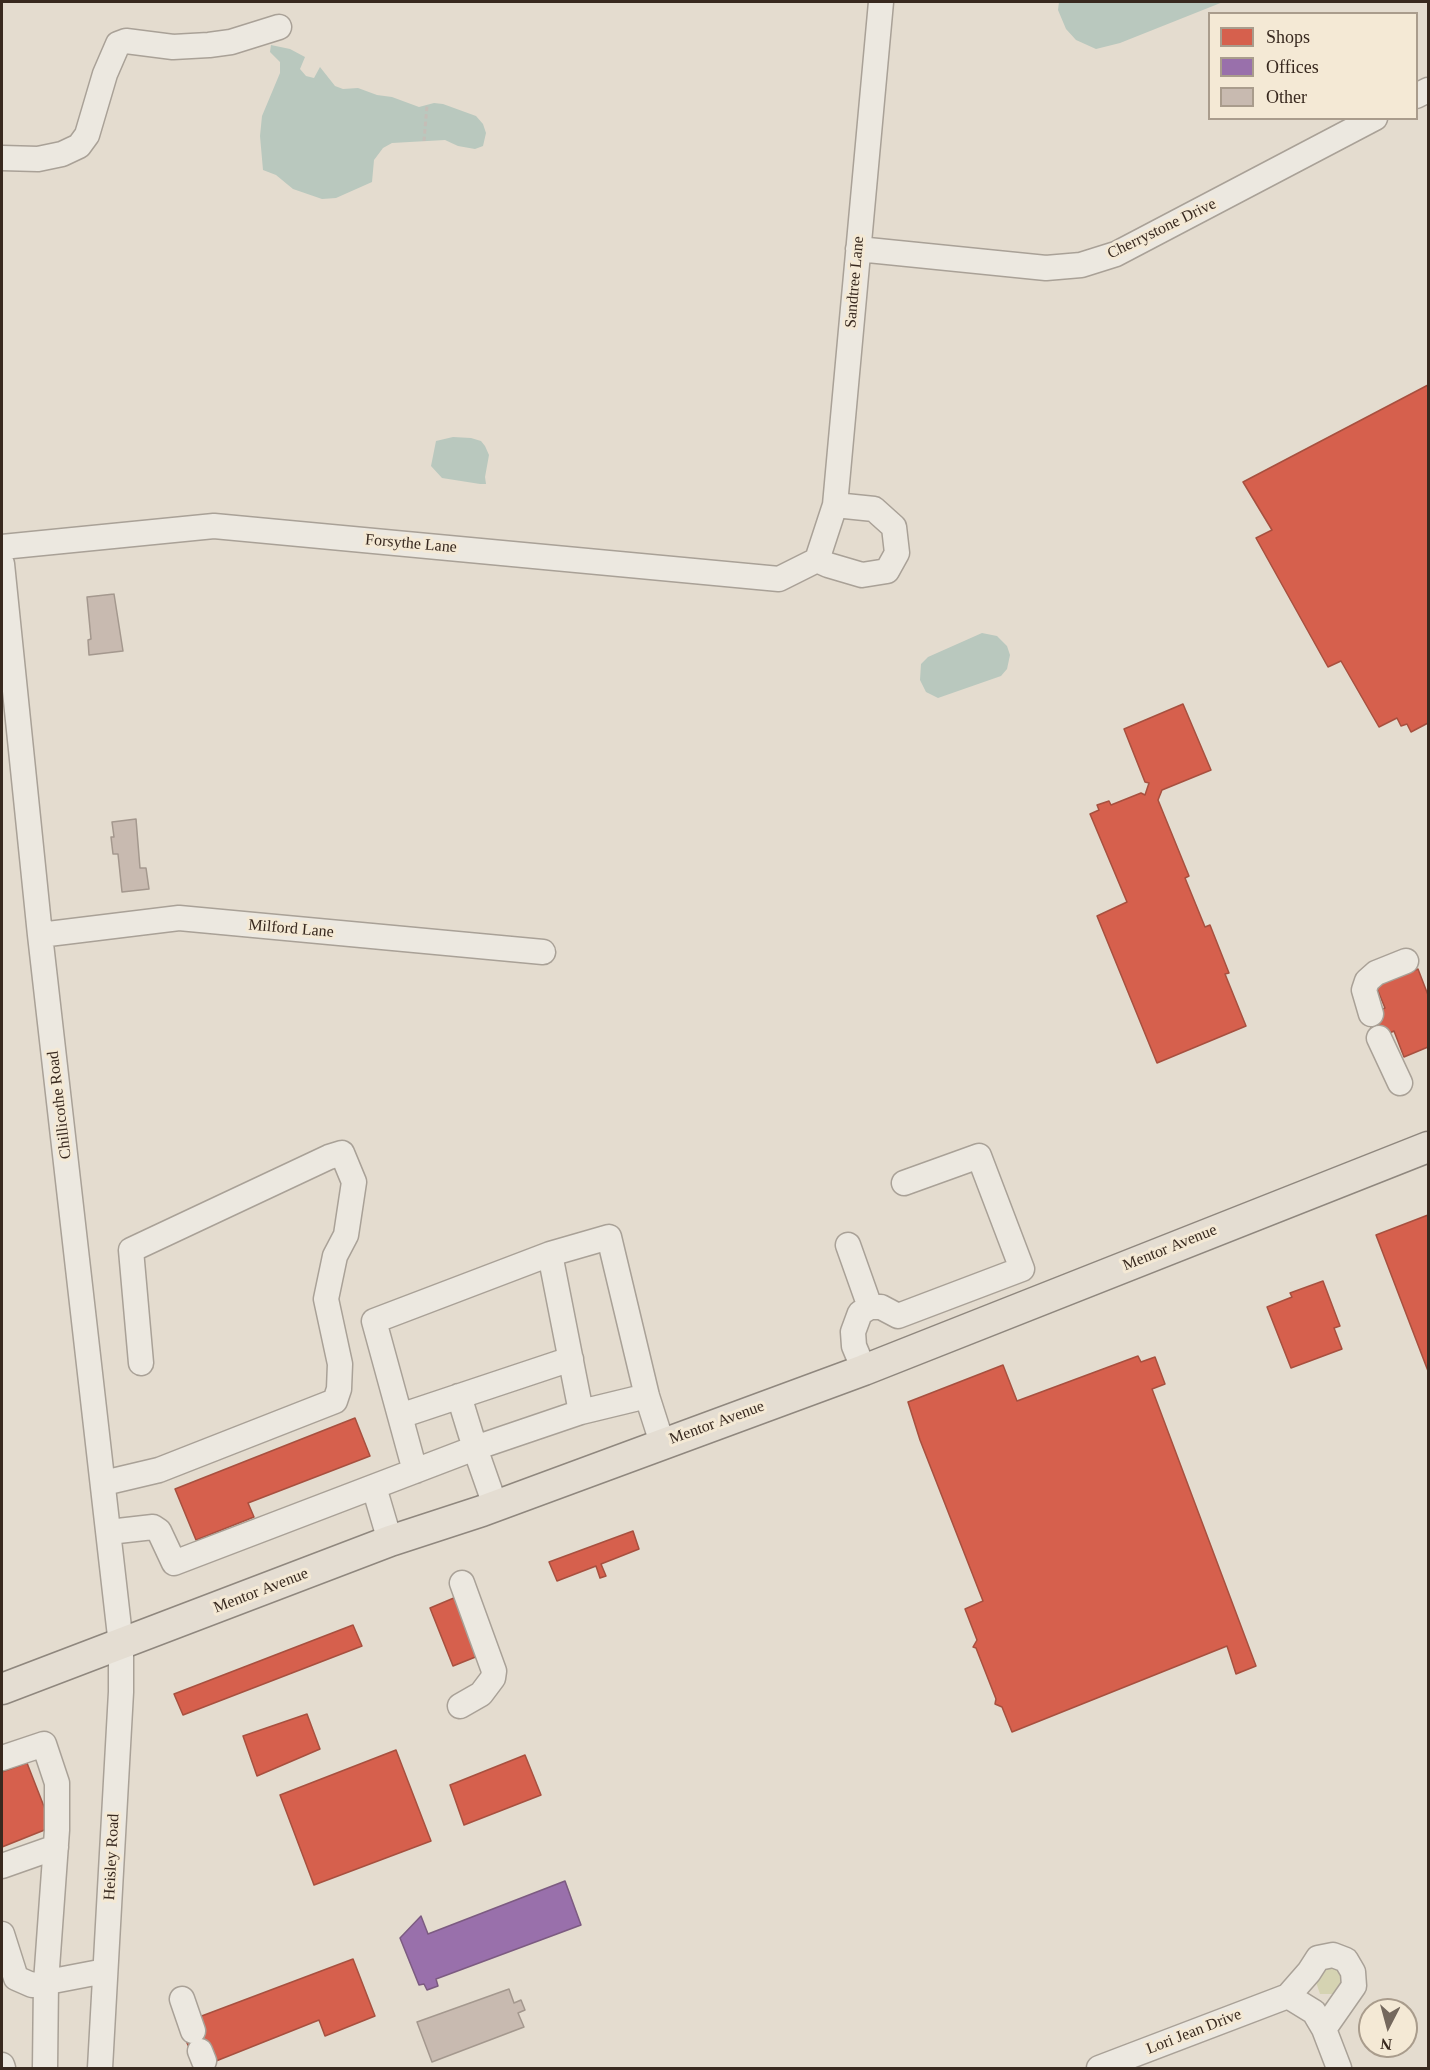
<!DOCTYPE html>
<html>
<head>
<meta charset="utf-8">
<style>
	body { margin:0 }
	#map { position:relative; width:1430px; height:2070px; overflow:hidden; background:#e4dccf; font-family:Georgia,serif }
	canvas { display:block }
	.frame { position:absolute; inset:0; border:3px solid #38291f; pointer-events:none }
	.legend { position:absolute; left:1208px; top:12px; width:210px; height:108px; box-sizing:border-box; background:#f4e9d5; border:2px solid #a99c8c; margin:0; padding:8px 10px; list-style:none; font-size:18px; color:#38291f }
	.legend li { display:flex; align-items:center; gap:12px; height:30px }
	.legend b { width:30px; border:2px solid #a99c8c }
	.north { position:absolute; left:1358px; top:1998px; width:60px; height:60px; box-sizing:border-box; background:#f4e9d5; border:2px solid #a99c8c; border-radius:50%; rotate:186deg; font-size:16px; font-weight:700; line-height:24px; text-align:center; color:#38291f }
	.north::after { content:''; display:block; margin:auto; width:21px; height:27px; background:#74685d; clip-path:polygon(50% 0,100% 100%,50% 72%,0 100%) }
</style>
</head>
<body>
<div id="map">
<canvas width="1430" height="2070"></canvas>
<div class="frame"></div>
<ul class="legend">
<li><b style="height:16px;background:#d6604d"></b>Shops</li>
<li><b style="height:16px;background:#9970ab"></b>Offices</li>
<li><b style="height:16px;background:#c8bab0"></b>Other</li>
</ul>
<div class="north">N</div>
</div>
<script>
const g = document.querySelector('canvas').getContext('2d');
g.lineJoin = 'round';
function fill(path, color) {
  g.fillStyle = color;
  g.fill(path, 'evenodd');
}
function shape(rows) {
  const path = new Path2D();
  for (const r of rows) {
    path.moveTo(r[0], r[1]);
    for (let i = 2; i < r.length; i += 2) path.lineTo(r[i], r[i + 1]);
  }
  return path;
}
function strokePath(path, color, width, dash) {
  g.strokeStyle = color;
  g.lineWidth = width;
  g.lineCap = dash ? 'butt' : 'round';
  g.setLineDash(dash || []);
  g.stroke(path);
}
function drawText(font, color, halo, rows, align = 'center') {
  g.font = font + ' Georgia,serif';
  g.lineWidth = 6;
  g.setLineDash([]);
  g.textBaseline = 'middle';
  g.strokeStyle = halo;
  g.fillStyle = color;
  for (const [text, x, y, turn = 0] of rows) {
    g.save();
    g.translate(x, y);
    g.rotate((+turn || 0) * Math.PI / 180);
    g.textAlign = isNaN(turn) ? turn : align;
    if (halo) g.strokeText(text, 0, 0);
    g.fillText(text, 0, 0);
    g.restore();
  }
}
fill(shape([
	[1333,1967,1341,1971,1345,1976,1336,1994,1320,1994,1315,1979,1324,1968]
]), '#d5d3b2');
fill(shape([
	[1059,2,1223,2,1120,43,1096,49,1076,40,1066,29,1058,10],
	[271,45,290,49,305,57,300,69,306,76,314,78,320,67,335,86,343,89,358,88,377,95,392,97,419,107,434,103,443,104,476,116,483,124,486,133,483,146,475,149,458,146,445,140,392,143,383,148,374,160,372,182,336,198,322,199,293,189,276,175,263,170,260,136,262,116,280,73,280,62,270,52],
	[453,437,471,438,481,441,485,446,489,455,485,477,486,484,480,484,442,478,431,466,436,441],
	[982,633,997,636,1007,646,1010,655,1007,669,1001,676,938,698,926,692,920,680,921,664,928,657]
]), '#b9c8be');
const shops = shape([
	[1428,385,1428,723,1411,732,1407,724,1401,726,1397,718,1379,727,1341,661,1328,667,1256,538,1272,530,1243,482,1428,385],
	[1183,704,1211,770,1162,790,1158,800,1189,876,1185,878,1205,927,1210,925,1229,973,1225,974,1246,1026,1157,1063,1097,916,1127,902,1090,814,1099,810,1097,805,1109,801,1111,805,1141,793,1145,795,1149,783,1145,782,1124,729,1183,704],
	[1418,969,1428,995,1428,1047,1404,1057,1394,1031,1376,1039,1366,1016,1385,1008,1376,986,1418,969],
	[1428,1215,1428,1371,1376,1235,1428,1215],
	[1323,1281,1340,1326,1334,1328,1342,1349,1291,1368,1267,1307,1292,1297,1290,1293,1323,1281],
	[1138,1356,1141,1362,1155,1357,1165,1384,1152,1389,1256,1666,1236,1674,1227,1646,1012,1732,1002,1707,995,1704,996,1699,976,1648,973,1647,977,1640,965,1609,983,1601,920,1440,908,1402,1003,1365,1017,1401,1138,1356],
	[355,1418,370,1456,248,1503,254,1517,196,1540,175,1489,355,1418],
	[633,1531,639,1549,601,1564,606,1576,600,1578,596,1566,557,1581,549,1562,633,1531],
	[461,1595,483,1654,453,1666,430,1608,461,1595],
	[353,1625,362,1646,183,1715,174,1694,353,1625],
	[307,1714,320,1749,257,1776,243,1736,307,1714],
	[396,1750,431,1841,314,1885,280,1795,396,1750],
	[525,1755,541,1795,464,1825,450,1785,525,1755],
	[27,1763,52,1827,2,1847,2,1772,27,1763],
	[353,1959,375,2016,325,2036,319,2020,216,2061,211,2047,192,2054,183,2034,199,2017,353,1959]
]);
fill(shops, '#d6604d');
strokePath(shops, '#a7503f', 1.5);
const offices = shape([
	[565,1881,581,1925,436,1979,438,1986,427,1990,424,1984,419,1985,400,1938,421,1916,428,1934,565,1881]
]);
fill(offices, '#9970ab');
strokePath(offices, '#7c5b81', 1.5);
const building = shape([
	[114,594,123,651,89,655,88,640,91,639,87,597,114,594],
	[136,819,140,868,146,868,149,889,122,892,118,854,113,854,111,837,114,837,112,822,136,819],
	[509,1989,514,2003,521,2000,525,2010,518,2013,524,2027,432,2062,417,2022,509,1989]
]);
fill(building, '#c8bab0');
strokePath(building, '#a4988e', 1.5);
const minor = shape([
	[1416,96,1428,90],
	[2,158,38,159,62,154,79,146,87,135,105,74,118,44,126,41,173,47,209,45,231,42,279,27],
	[858,249,1046,268,1081,265,1116,254,1375,118],
	[2,547,214,526,779,579,817,560],
	[817,560,835,505,881,2],
	[817,560,828,565,862,575,887,571,897,553,894,527,874,509,835,505],
	[2,564,40,935,121,1645,121,1692,100,2068],
	[40,935,179,918,543,952],
	[1371,1014,1364,990,1367,981,1376,973,1406,961],
	[1379,1038,1400,1083],
	[848,1245,870,1307],
	[550,1254,609,1237,647,1396,662,1443],
	[864,1370,854,1346,853,1332,860,1313,870,1307,881,1307,898,1316,1022,1269,979,1156,904,1183],
	[581,1412,647,1396],
	[400,1416,571,1359],
	[415,1471,374,1321,550,1254,581,1412,475,1448,459,1396],
	[104,1483,159,1470,335,1401,339,1389,340,1364,326,1299,335,1256,346,1235,354,1182,342,1153,329,1157,131,1250,141,1363],
	[374,1487,390,1541],
	[109,1532,153,1527,159,1531,174,1563,475,1448,495,1505],
	[460,1706,481,1694,493,1678,494,1671,462,1583],
	[2,1758,44,1744,57,1783,57,1830,46,1982,45,2068],
	[2,1866,56,1847],
	[2,1934,16,1978,32,1985,105,1971],
	[1288,1996,1314,2012,1324,2029,1339,2068],
	[182,1999,193,2031],
	[200,2051,204,2061],
	[2,2065,3,2068],
	[1099,2068,1288,1996,1309,1972,1318,1958,1333,1955,1346,1960,1353,1972,1354,1986,1324,2029]
]);
const major = shape([
	[2,1689,390,1541,482,1511,864,1370,1428,1147]
]);
strokePath(minor, '#a9a197', 27);
strokePath(major, '#8f877e', 33);
strokePath(shape([
	[424,141,427,105]
]), '#c5beb7', 3, [4.5, 3]);
strokePath(minor, '#ece8e0', 24);
strokePath(major, '#e4ddd2', 30);
drawText('16px', '#38291f', '#f4e9d5', [
	["Cherrystone Drive",1162,229,-26],
	["Sandtree Lane",855,282,-85],
	["Forsythe Lane",411,544,5],
	["Milford Lane",291,929,5],
	["Chillicothe Road",60,1105,-97],
	["Mentor Avenue",1170,1248,-22],
	["Mentor Avenue",717,1423,-20],
	["Mentor Avenue",261,1591,-21],
	["Heisley Road",112,1857,-87],
	["Lori Jean Drive",1194,2032,-21]
]);
</script>
</body>
</html>
